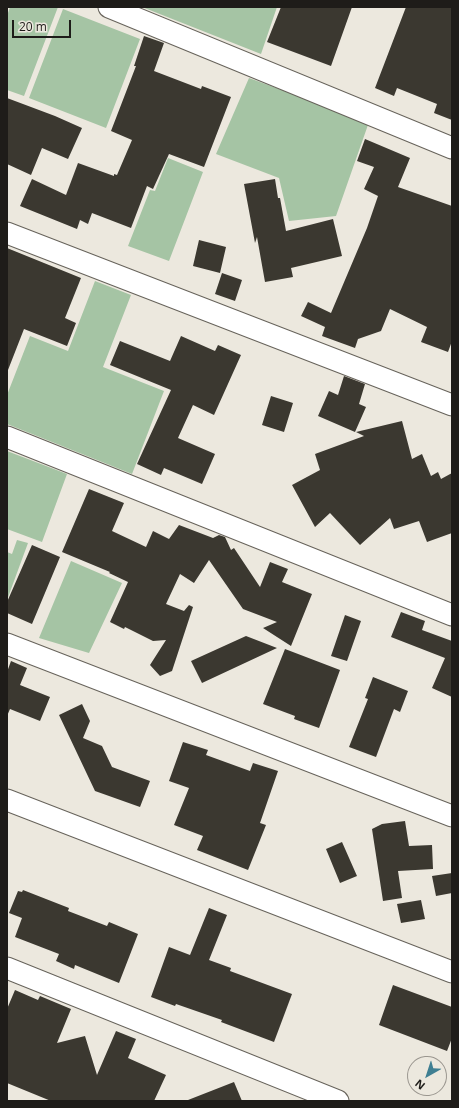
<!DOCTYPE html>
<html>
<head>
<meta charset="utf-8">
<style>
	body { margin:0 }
	#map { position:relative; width:459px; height:1108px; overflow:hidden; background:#ece8de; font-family:"Open Sans",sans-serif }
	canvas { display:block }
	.frame { position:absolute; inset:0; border:8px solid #1e1c19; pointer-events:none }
	.north { position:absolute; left:407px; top:1056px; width:40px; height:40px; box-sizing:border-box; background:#ece8de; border:1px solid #9a968f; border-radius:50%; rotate:219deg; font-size:11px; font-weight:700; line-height:16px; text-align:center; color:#1e1c19 }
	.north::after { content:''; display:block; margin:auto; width:14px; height:18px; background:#3f7f92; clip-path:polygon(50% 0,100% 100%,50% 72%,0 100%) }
	.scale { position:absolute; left:12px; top:20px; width:59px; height:18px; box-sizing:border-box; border:2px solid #1e1c19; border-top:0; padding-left:5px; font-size:12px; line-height:14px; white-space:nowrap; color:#1e1c19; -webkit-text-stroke:3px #ece8de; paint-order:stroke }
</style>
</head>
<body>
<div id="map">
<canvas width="459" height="1108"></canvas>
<div class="frame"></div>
<div class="north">N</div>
<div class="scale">20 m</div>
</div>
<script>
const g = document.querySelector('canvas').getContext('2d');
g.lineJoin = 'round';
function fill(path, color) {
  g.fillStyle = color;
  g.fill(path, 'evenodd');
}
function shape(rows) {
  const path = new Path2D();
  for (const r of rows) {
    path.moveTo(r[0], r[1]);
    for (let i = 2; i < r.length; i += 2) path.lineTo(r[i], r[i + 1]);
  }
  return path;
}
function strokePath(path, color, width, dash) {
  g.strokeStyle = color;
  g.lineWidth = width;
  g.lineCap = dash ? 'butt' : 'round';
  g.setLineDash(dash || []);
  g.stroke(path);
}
fill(shape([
	[10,7,58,7,24,96,7,90,7,16],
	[142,7,277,7,261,54],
	[63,9,140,39,106,128,29,98],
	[249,78,369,122,336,216,289,221,279,178,216,154],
	[168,158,203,172,169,261,128,246,150,190,155,191],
	[95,281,131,295,103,367,164,391,132,474,7,424,7,395,30,336,68,351],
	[7,451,67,474,42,542,7,529],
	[17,540,28,543,7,600,7,552,12,554],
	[71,561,122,583,89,653,39,638]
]), '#a5c4a4');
fill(shape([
	[281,7,352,7,331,66,267,42],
	[406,7,452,7,452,120,434,113,437,104,397,88,394,96,375,88],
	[144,36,164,43,154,71,201,89,202,86,231,97,204,167,169,154,153,189,147,186,131,228,92,213,88,224,80,220,77,229,20,206,32,179,66,195,78,163,114,176,114,174,117,175,132,140,111,131,136,66,134,66],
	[7,98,55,116,82,128,68,159,42,148,31,175,7,164],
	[365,139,410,158,398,187,452,206,452,341,448,352,421,342,427,327,390,309,381,331,358,339,355,348,322,336,325,327,301,316,308,302,331,313,367,228,378,196,364,189,374,167,357,161],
	[275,179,278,198,280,198,286,231,333,219,342,256,291,268,293,277,265,282,257,237,255,243,244,184],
	[199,240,226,247,220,273,193,266],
	[7,248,81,278,65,318,76,323,67,346,24,329,8,370,7,370],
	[222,273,242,280,235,301,215,294],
	[181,336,215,351,218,345,241,355,214,415,193,405,178,438,215,454,202,484,164,468,161,475,137,464,171,390,110,365,120,341,170,361],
	[344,376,365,384,359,404,366,407,355,432,318,416,329,391,338,395],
	[271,396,293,403,284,432,262,425],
	[402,421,412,459,422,454,431,476,438,472,441,479,452,473,452,533,427,542,419,521,394,529,390,518,360,545,330,513,315,527,292,485,320,470,315,454,364,436,356,432],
	[89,489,124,503,112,531,146,547,153,531,169,539,179,525,213,538,219,535,225,537,231,550,234,548,260,587,270,562,288,569,282,582,312,594,291,646,263,628,277,622,243,609,209,560,194,583,180,574,166,604,184,611,189,605,193,607,172,671,160,676,150,665,166,640,153,641,125,627,124,629,110,622,128,582,109,573,110,572,62,552],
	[32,545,60,557,32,624,7,613,7,602],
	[401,612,425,621,422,630,452,641,452,697,432,688,445,658,391,637],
	[345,615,361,621,347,661,331,656],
	[246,636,277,648,202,683,191,661],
	[285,649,340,670,319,728,294,719,295,716,263,704],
	[11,661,27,668,20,685,50,697,40,721,10,709,7,716,7,672],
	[373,677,408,691,400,712,394,709,376,757,349,747,368,699,365,698],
	[82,704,90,721,83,738,102,746,112,767,150,781,140,807,95,791,59,715],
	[183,742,208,750,206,755,250,771,253,763,278,771,260,823,266,825,248,870,197,850,203,836,174,825,189,788,169,781],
	[405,821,409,846,432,845,433,869,398,871,402,898,383,901,372,829,382,824],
	[342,842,357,876,340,883,326,849],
	[452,873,452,893,436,896,432,876],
	[23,890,69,908,68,911,107,926,109,922,138,934,119,983,75,965,74,969,56,961,59,954,15,937,22,918,9,913,18,891,22,892],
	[421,900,425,919,401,923,397,904],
	[209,908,227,915,209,960,231,968,230,971,292,994,274,1042,221,1022,222,1020,176,1004,175,1006,151,997,169,947,190,955],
	[393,985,452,1007,452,1038,447,1051,379,1025],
	[15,990,38,1000,40,996,71,1009,57,1043,85,1036,97,1075,116,1031,136,1039,128,1058,166,1075,154,1101,51,1101,7,1083,7,1009],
	[234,1082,242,1101,188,1101,188,1100]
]), '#3b3830');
const minor = shape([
	[109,7,452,148],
	[7,233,452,405],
	[7,437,452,615],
	[7,644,452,816],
	[7,800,452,972],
	[7,968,338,1101]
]);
strokePath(minor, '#67635b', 23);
strokePath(minor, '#fff', 21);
</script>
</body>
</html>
